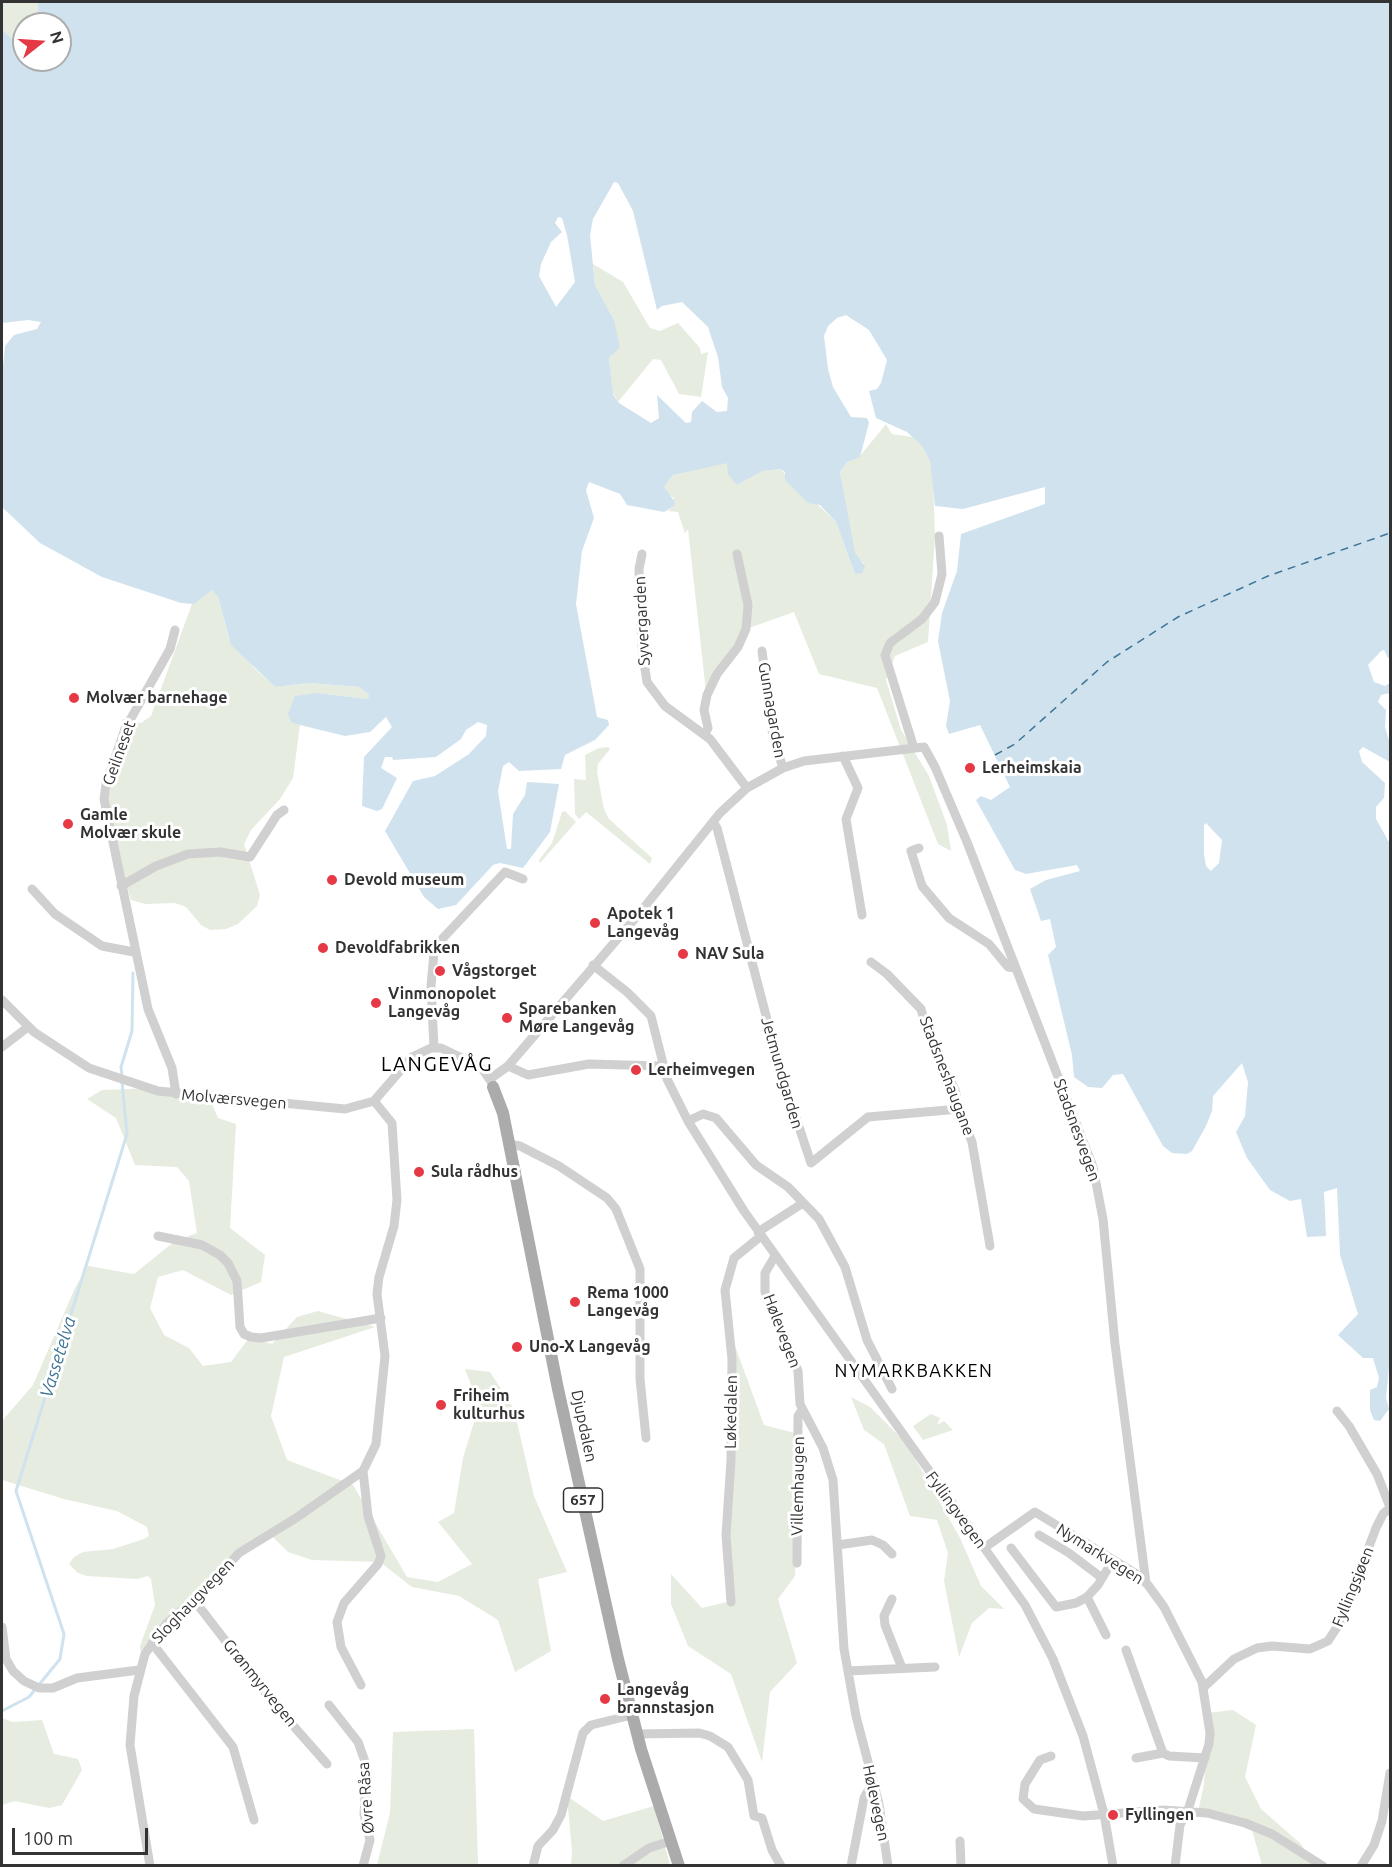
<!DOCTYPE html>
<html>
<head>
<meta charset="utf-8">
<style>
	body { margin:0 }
	#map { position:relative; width:1392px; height:1867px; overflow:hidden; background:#fff; font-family:Ubuntu,sans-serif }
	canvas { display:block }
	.frame { position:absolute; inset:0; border:3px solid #333; pointer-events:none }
	.north { position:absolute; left:12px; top:12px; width:60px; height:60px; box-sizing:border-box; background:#fff; border:2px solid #adadad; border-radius:50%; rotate:73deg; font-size:16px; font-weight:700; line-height:24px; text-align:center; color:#333 }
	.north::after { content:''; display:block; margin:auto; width:21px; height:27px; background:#e63946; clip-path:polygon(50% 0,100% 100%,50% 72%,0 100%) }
	.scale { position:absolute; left:12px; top:1828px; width:136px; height:27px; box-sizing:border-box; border:3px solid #333; border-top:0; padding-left:8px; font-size:18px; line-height:21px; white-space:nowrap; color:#333; -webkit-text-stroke:4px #fff; paint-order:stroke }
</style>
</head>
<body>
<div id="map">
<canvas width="1392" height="1867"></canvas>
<div class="frame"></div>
<div class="north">N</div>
<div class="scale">100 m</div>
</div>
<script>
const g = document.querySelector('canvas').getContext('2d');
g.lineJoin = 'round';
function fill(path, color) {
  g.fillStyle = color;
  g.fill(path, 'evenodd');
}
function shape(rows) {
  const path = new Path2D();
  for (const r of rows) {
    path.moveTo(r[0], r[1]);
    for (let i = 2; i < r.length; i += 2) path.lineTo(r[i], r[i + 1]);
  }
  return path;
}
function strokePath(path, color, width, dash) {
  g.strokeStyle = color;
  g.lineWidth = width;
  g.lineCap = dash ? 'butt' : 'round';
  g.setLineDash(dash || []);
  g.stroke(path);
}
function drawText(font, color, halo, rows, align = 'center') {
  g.font = font + ' Ubuntu,sans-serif';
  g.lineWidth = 6;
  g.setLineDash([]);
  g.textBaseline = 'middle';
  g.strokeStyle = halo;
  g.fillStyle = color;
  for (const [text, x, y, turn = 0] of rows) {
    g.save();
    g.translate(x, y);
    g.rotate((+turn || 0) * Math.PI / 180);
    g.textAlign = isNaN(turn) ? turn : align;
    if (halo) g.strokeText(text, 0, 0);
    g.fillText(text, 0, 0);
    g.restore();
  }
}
fill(shape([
	[2,2,38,2,38,24,24,24,24,51,2,29],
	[593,264,623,282,650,328,660,331,678,323,700,348,701,354,708,352,701,397,679,394,661,360,653,359,618,402,612,392,609,358,612,354,614,320,595,285],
	[886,424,892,434,912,437,922,446,930,461,933,479,935,536,928,642,895,656,886,680,901,730,929,776,947,825,951,851,938,844,877,688,819,674,794,612,746,629,706,692,688,529,685,533,678,512,668,511,673,507,674,498,665,492,664,487,673,475,721,463,727,463,737,485,763,471,780,469,836,522,855,574,864,563,856,557,852,544,840,472,847,462,860,456],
	[212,590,218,597,229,639,255,669,275,687,308,683,360,687,369,695,368,699,317,693,292,723,300,725,293,778,280,799,251,830,244,844,260,895,257,906,238,924,226,929,210,930,201,925,186,907,175,903,145,904,131,900,105,820,116,745,123,719,141,723,151,716,192,604],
	[608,747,610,749,598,764,597,772,604,809,609,819,652,858,650,864,586,812,579,819,575,814,574,779,586,780,585,755,599,748],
	[565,811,576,822,540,863,539,860,552,843,562,812],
	[155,1088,209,1097,218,1118,236,1124,230,1228,265,1255,261,1282,231,1295,183,1270,158,1277,150,1308,164,1335,189,1348,203,1366,231,1362,249,1338,272,1344,297,1317,318,1311,375,1327,284,1357,271,1416,287,1460,353,1485,407,1577,438,1582,472,1564,438,1522,454,1513,463,1458,479,1406,465,1369,490,1372,514,1409,534,1496,567,1572,538,1579,551,1651,515,1672,498,1620,459,1596,412,1587,380,1562,312,1560,288,1552,268,1532,192,1598,156,1647,142,1660,140,1646,155,1605,151,1579,148,1576,137,1579,87,1576,78,1573,69,1564,74,1557,83,1552,113,1549,144,1539,149,1536,147,1527,117,1511,64,1499,2,1480,2,1421,33,1385,75,1288,88,1266,134,1274,175,1241,197,1233,189,1181,177,1167,135,1165,116,1118,87,1099,102,1090],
	[735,1346,764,1425,802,1435,795,1576,778,1599,797,1663,770,1692,762,1762,731,1674,688,1646,671,1604,671,1574,702,1608,731,1601,726,1537],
	[851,1397,870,1407,907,1444,960,1538,981,1586,1004,1609,989,1608,972,1623,959,1657,944,1581,948,1553,937,1520,910,1516,884,1444,864,1430],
	[931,1414,940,1418,937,1425,944,1421,953,1430,923,1440,913,1426],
	[1233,1710,1256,1725,1245,1777,1261,1809,1301,1844,1314,1865,1262,1865,1251,1827,1198,1812,1204,1784,1208,1713],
	[2,1718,13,1722,42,1720,54,1754,78,1759,82,1770,62,1805,49,1808,15,1801,2,1805],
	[474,1729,478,1865,377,1865,390,1813,393,1732],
	[567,1796,603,1821,654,1806,670,1865,571,1865,572,1852]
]), '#e6ecdf');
fill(shape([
	[38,2,1390,2,1390,657,1388,658,1384,650,1381,651,1368,665,1374,682,1385,686,1390,683,1390,693,1381,695,1378,702,1386,710,1385,727,1390,744,1390,762,1363,747,1359,751,1362,762,1385,783,1384,798,1376,807,1376,819,1390,844,1390,1357,1386,1398,1389,1409,1380,1421,1374,1420,1370,1410,1370,1390,1377,1387,1379,1378,1373,1358,1363,1358,1338,1335,1358,1314,1340,1255,1337,1188,1324,1192,1326,1236,1307,1237,1301,1199,1290,1201,1270,1190,1247,1158,1236,1132,1245,1116,1248,1082,1242,1063,1213,1096,1212,1111,1206,1126,1192,1151,1187,1154,1172,1153,1163,1146,1123,1074,1113,1075,1102,1088,1088,1087,1074,1077,1072,1055,1048,955,1056,947,1050,919,1041,921,1030,889,1046,880,1080,871,1077,865,1026,874,1015,870,976,800,981,796,991,800,1010,787,980,725,949,734,946,726,950,701,938,641,942,613,957,571,961,534,1045,504,1045,487,963,509,935,506,930,461,922,446,907,432,876,418,869,391,877,389,881,383,887,360,869,330,846,315,837,318,828,326,824,336,828,369,833,387,851,417,867,418,869,423,860,457,847,462,840,472,855,553,865,566,862,573,855,574,836,522,820,505,808,503,785,480,785,472,780,469,763,471,737,485,728,474,727,463,673,475,664,487,675,502,673,507,664,512,627,505,620,494,589,482,586,490,594,518,582,551,576,604,597,717,608,720,609,725,595,740,565,755,561,769,519,771,509,762,503,766,498,791,507,849,511,849,513,814,525,795,527,782,559,784,550,832,523,868,500,863,493,865,456,905,438,909,424,897,385,831,413,781,435,776,469,754,486,736,487,725,478,722,466,730,461,739,436,757,393,760,392,757,385,757,381,768,397,778,382,809,377,811,362,806,364,757,392,727,386,717,370,732,345,736,292,723,288,714,295,696,317,693,368,699,369,695,360,687,308,683,275,687,231,645,218,597,212,590,194,604,181,603,102,577,40,543,2,507,2,377,5,346,14,335,37,329,41,322,28,320,2,323,2,29,24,51,24,60,60,60,60,24,38,24],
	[614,182,618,183,633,211,657,310,662,306,682,302,708,327,718,357,722,387,728,398,727,411,717,412,702,401,692,412,691,422,686,423,657,395,659,418,651,423,619,403,613,395,609,358,620,347,614,320,595,285,590,235,593,219],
	[558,217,562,218,567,235,575,282,556,307,539,276,541,264,551,242,562,232,555,223],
	[1206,823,1222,840,1219,863,1211,871,1206,866,1204,854,1204,825]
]), '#cfe2ee');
strokePath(shape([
	[122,1076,121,1067,132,1031,133,973],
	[2,1711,29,1697,60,1659,64,1634,16,1491,127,1134,122,1082]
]), '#cfe2ee', 3);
strokePath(shape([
	[995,755,1015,744,1107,662,1178,617,1268,576,1390,533]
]), '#3f7597', 1.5, [8, 6]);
strokePath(shape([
	[642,554,639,569,642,649,647,682,665,706,710,739,747,788],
	[175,630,170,649,125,729,106,784,104,799,148,1009,172,1068,176,1094],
	[762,651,773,737,783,768],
	[705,734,708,728,704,710,707,695,717,674,738,647,746,629,748,605,737,554],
	[914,748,885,655,890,643,922,619,935,602,942,574,939,536],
	[843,756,858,788,846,819,862,915],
	[713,822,717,828,781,1073,811,1163,868,1117,959,1109],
	[919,848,911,851,922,886,949,918,989,944,1008,967,1016,968],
	[121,886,156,866,188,854,220,852,250,857,277,815,284,810],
	[32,889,55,914,102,946,134,952],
	[871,962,887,974,921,1009,929,1037,955,1090,959,1109,972,1142,990,1246],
	[593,965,627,992,651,1016,667,1079,688,1121,744,1211,1025,1605,1053,1659,1083,1736,1104,1814,1113,1866],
	[2,1000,34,1032,89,1068,158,1091,345,1109,374,1101,412,1057,431,1048,441,1048,481,1067,492,1083],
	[2,1047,28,1027],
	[434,1048,431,986,434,953,443,938,505,872,523,879],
	[508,1066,528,1075,589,1064,661,1066],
	[490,1079,508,1066,638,915,720,813,747,788,783,768,804,761,924,747,935,767,967,842,1093,1167,1103,1219,1115,1344,1146,1583],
	[688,1121,703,1114,716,1118,756,1165,788,1187,819,1219,845,1267,867,1340,892,1389],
	[508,1144,520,1146,559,1166,607,1198,616,1209,640,1269,640,1379,646,1438],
	[758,1232,803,1203],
	[158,1236,202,1245,220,1255,228,1263,237,1281,240,1327,244,1334,251,1337,261,1338,381,1318],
	[775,1256,765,1273,765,1292,798,1371,800,1404,823,1448,833,1480,844,1649,856,1716,879,1804,888,1866],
	[1337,1411,1349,1426,1377,1474,1390,1507],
	[1039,1535,1069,1553,1102,1578],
	[838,1545,872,1540,883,1545,892,1554],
	[984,1548,1035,1512,1135,1573,1148,1585,1164,1607,1202,1682,1210,1733,1209,1744,1188,1810,1180,1825,1175,1866],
	[1011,1548,1056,1607,1076,1603,1087,1597,1098,1585,1113,1560],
	[797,1563,798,1416,802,1410],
	[1087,1597,1106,1635],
	[892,1599,884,1616,885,1625,902,1668],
	[194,1600,275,1705,327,1764],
	[731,1602,726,1535,731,1460,732,1359,725,1290,734,1258,761,1236],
	[2,1627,6,1659,13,1671,24,1681,39,1688,53,1688,77,1678,139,1670],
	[152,1643,233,1747,254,1820],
	[1126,1650,1163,1753,1169,1756,1205,1758],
	[848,1671,935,1667],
	[361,1685,341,1647,337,1622,344,1603,378,1564,381,1556,368,1516,363,1471],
	[1203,1688,1234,1659,1257,1648,1272,1646,1310,1649,1328,1641,1341,1621,1376,1528,1383,1514,1390,1508],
	[329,1705,358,1742,367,1767,364,1814,370,1840,363,1866],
	[637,1734,699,1733,710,1736,728,1747,748,1780,754,1816,762,1818,772,1850,781,1866],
	[1051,1756,1040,1760,1025,1784,1023,1799,1034,1809,1083,1816,1163,1810,1207,1813,1245,1823,1272,1834,1323,1866],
	[1136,1758,1163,1753],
	[960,1841,961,1866],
	[150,1866,130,1745,134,1696,145,1654,166,1624,210,1585,239,1553,296,1518,363,1471,376,1444,385,1356,377,1294,379,1277,394,1226,397,1200,392,1123,374,1101],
	[533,1866,538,1846,553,1830,561,1815,583,1733,591,1725,632,1715],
	[623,1866,649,1848,671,1841],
	[851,1866,864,1798,873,1782],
	[1361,1866,1374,1845,1382,1821,1390,1773]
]), '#d0d0d0', 9);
strokePath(shape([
	[493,1087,503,1113,558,1389,618,1659,641,1749,679,1866]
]), '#ababab', 12);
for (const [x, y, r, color] of [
	[74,698,6,"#e63946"],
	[970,768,6,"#e63946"],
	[68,824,6,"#e63946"],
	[332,880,6,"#e63946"],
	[595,923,6,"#e63946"],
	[323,948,6,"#e63946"],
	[683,954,6,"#e63946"],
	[440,971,6,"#e63946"],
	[376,1003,6,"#e63946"],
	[507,1018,6,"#e63946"],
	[636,1070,6,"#e63946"],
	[419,1172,6,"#e63946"],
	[575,1302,6,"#e63946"],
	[517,1347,6,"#e63946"],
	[441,1405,6,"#e63946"],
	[605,1699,6,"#e63946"],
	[1113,1815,6,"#e63946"]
]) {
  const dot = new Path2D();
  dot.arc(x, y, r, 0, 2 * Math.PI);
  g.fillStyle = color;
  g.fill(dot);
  strokePath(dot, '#fff', 2);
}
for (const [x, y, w] of [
	[583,1500,39]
]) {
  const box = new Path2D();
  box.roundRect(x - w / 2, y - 12, w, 24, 4.5);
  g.fillStyle = '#fff';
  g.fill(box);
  strokePath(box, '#333', 1.5);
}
drawText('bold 15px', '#333', null, [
	["657",583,1500]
]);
drawText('16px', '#333', '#fff', [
	["Syvergarden",642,621,-93],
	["Gunnagarden",772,710,80],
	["Geilneset",119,753,-70],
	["Jetmundgarden",782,1073,74],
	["Stadsneshaugane",947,1076,69],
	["Molværsvegen",234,1099,5],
	["Stadsnesvegen",1077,1130,70],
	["Hølevegen",782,1331,69],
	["Løkedalen",731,1412,-89],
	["Djupdalen",584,1426,78],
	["Villemhaugen",798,1486,-89],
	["Fyllingvegen",956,1510,54],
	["Nymarkvegen",1100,1554,32],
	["Fyllingsjøen",1353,1587,-68],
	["Sloghaugvegen",193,1601,-46],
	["Grønmyrvegen",260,1683,51],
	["Øvre Råsa",366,1798,-94],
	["Hølevegen",876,1803,78]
]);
drawText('bold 16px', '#333', '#fff', [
	["Molvær barnehage",86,698],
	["Lerheimskaia",982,768],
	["Gamle",80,815],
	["Molvær skule",80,833],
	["Devold museum",344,880],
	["Apotek 1",607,914],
	["Langevåg",607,932],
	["Devoldfabrikken",335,948],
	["NAV Sula",695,954],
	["Vågstorget",452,971],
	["Vinmonopolet",388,994],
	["Langevåg",388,1012],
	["Sparebanken",519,1009],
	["Møre Langevåg",519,1027],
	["Lerheimvegen",648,1070],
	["Sula rådhus",431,1172],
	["Rema 1000",587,1293],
	["Langevåg",587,1311],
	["Uno-X Langevåg",529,1347],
	["Friheim",453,1396],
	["kulturhus",453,1414],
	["Langevåg",617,1690],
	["brannstasjon",617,1708],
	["Fyllingen",1125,1815]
], 'left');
drawText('italic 18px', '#3f7597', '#fff', [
	["Vassetelva",58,1357,-73]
]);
g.letterSpacing = '1.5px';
drawText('18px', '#000', '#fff', [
	["NYMARKBAKKEN",914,1371]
]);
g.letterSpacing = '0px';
g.letterSpacing = '1.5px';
drawText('20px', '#000', '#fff', [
	["LANGEVÅG",437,1064]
]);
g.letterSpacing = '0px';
</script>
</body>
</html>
